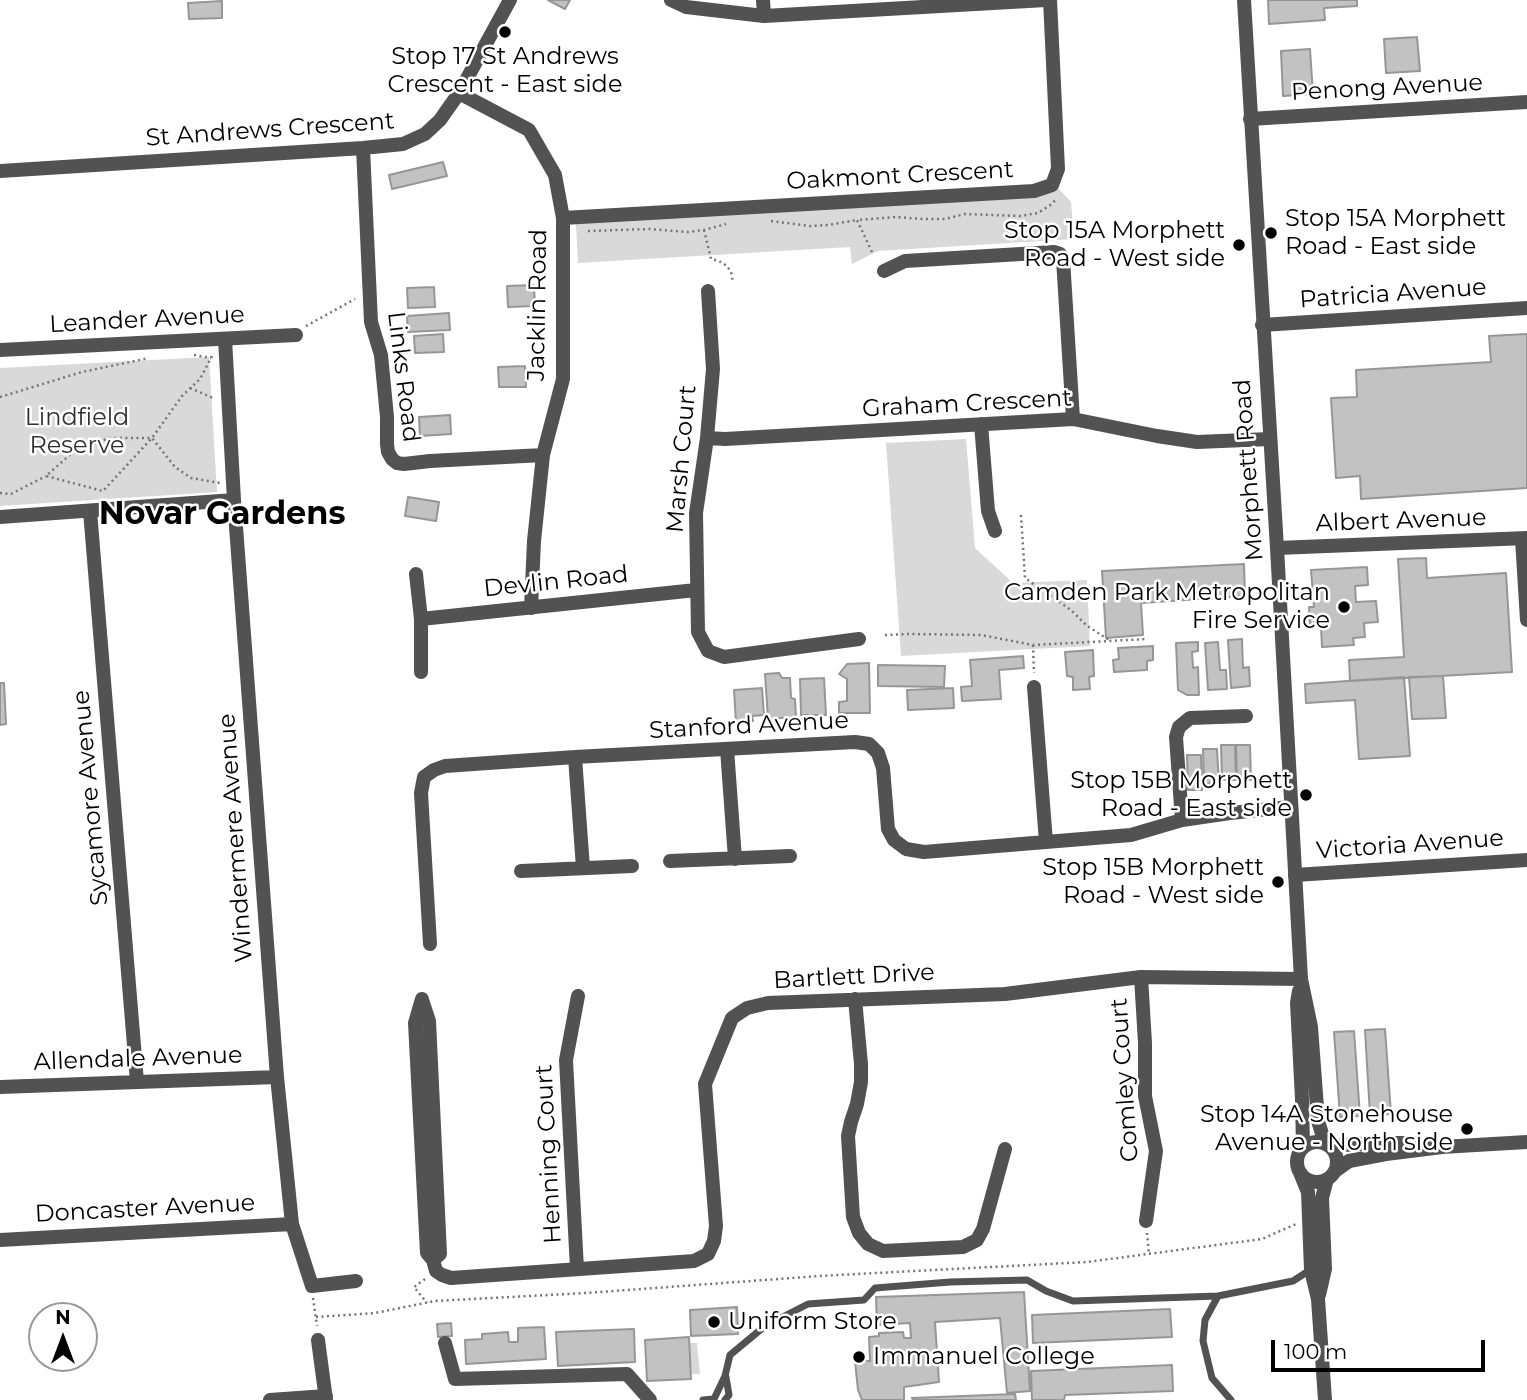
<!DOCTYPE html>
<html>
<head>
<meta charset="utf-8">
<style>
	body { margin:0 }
	#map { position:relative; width:1527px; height:1400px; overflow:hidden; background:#fff; font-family:Montserrat,sans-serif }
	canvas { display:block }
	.north { position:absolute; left:28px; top:1302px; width:70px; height:70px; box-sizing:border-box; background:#fff; border:2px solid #999; border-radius:50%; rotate:0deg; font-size:19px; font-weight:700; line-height:28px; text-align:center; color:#000 }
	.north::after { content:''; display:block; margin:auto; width:24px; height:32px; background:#000; clip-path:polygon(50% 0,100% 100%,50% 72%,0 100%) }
	.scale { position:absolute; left:1271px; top:1340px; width:214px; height:32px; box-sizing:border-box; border:4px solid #000; border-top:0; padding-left:9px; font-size:21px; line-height:24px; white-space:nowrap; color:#000; -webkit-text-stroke:5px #fff; paint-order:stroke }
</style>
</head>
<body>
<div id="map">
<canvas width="1527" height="1400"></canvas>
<div class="north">N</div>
<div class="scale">100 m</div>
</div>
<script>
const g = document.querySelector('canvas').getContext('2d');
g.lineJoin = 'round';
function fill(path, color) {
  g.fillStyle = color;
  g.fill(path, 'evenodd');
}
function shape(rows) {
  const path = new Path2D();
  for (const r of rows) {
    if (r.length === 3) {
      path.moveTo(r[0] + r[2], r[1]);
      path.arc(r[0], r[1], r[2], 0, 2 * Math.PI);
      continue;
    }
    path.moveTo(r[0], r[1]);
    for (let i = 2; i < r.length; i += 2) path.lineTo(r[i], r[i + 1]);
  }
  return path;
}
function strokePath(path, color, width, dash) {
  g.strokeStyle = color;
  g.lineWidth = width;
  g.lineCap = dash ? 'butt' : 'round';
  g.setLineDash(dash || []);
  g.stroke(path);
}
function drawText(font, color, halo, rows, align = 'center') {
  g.font = font + ' Montserrat,sans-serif';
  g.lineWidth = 5;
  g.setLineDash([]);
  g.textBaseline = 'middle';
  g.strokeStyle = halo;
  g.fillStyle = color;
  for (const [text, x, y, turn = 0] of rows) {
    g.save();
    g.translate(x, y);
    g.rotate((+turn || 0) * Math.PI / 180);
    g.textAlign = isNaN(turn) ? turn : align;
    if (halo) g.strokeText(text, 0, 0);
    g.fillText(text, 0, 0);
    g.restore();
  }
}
fill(shape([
	[1057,187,1071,202,1074,239,878,251,852,264,850,247,578,263,576,224],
	[209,357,217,492,0,506,0,368],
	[966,439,975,548,1013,583,1087,580,1090,646,901,656,886,443],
	[689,1343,697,1343,700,1374,691,1374]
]), '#d9d9d9');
const building = shape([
	[548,0,570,0,565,9,548,0],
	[1268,0,1357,0,1357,6,1324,8,1325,20,1269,24,1268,0],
	[222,1,222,18,189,19,188,3,222,1],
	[1417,37,1420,71,1386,73,1384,39,1417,37],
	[1310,49,1313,94,1283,96,1281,51,1310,49],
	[443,162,447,176,392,189,389,175,443,162],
	[534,285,535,306,508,307,507,286,534,285],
	[434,287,435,307,408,308,407,288,434,287],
	[449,313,450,330,408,332,407,316,449,313],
	[443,334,444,352,415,353,414,336,443,334],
	[1527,334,1527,488,1361,499,1360,476,1336,478,1331,398,1357,397,1356,370,1491,362,1489,336,1527,334],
	[525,366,526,387,499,387,498,367,525,366],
	[450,415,451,434,420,436,419,417,450,415],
	[408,497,439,502,436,521,405,516,408,497],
	[1426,558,1427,578,1506,573,1512,672,1350,681,1349,660,1404,657,1398,559,1426,558],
	[1244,564,1245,596,1141,603,1143,635,1106,638,1102,571,1244,564],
	[1367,567,1368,585,1355,586,1356,602,1376,601,1378,622,1364,623,1365,637,1353,638,1354,645,1322,647,1321,626,1310,627,1309,607,1314,607,1311,570,1367,567],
	[1242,639,1243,668,1249,667,1250,686,1231,688,1228,640,1242,639],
	[1198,642,1198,651,1192,652,1193,668,1198,667,1199,695,1187,695,1178,690,1176,643,1198,642],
	[1218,642,1220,670,1226,670,1227,689,1208,690,1205,643,1218,642],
	[1153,646,1153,660,1147,661,1147,670,1114,672,1113,660,1119,659,1118,648,1153,646],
	[1093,650,1094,676,1089,677,1090,689,1073,690,1073,677,1067,676,1065,652,1093,650],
	[1023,656,1024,668,999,670,1001,699,962,701,961,687,972,686,970,660,1023,656],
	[869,663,870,713,839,713,839,702,847,701,847,679,839,674,847,664,869,663],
	[878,665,945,666,944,687,878,686,878,665],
	[779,673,782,678,790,678,791,698,795,699,796,717,768,719,765,674,779,673],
	[1443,676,1446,718,1412,719,1409,677,1443,676],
	[1404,677,1410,756,1359,759,1355,700,1306,703,1305,684,1404,677],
	[824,678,826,715,801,715,800,679,824,678],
	[0,683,4,683,6,724,0,725,0,683],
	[762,688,764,715,752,716,753,721,736,722,734,690,762,688],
	[953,688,954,708,908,710,907,690,953,688],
	[1221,745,1235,745,1236,780,1222,780,1221,745],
	[1236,745,1250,745,1251,780,1237,780,1236,745],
	[1203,749,1217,749,1219,783,1204,784,1203,749],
	[1187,755,1201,755,1202,790,1188,790,1187,755],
	[1385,1029,1391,1114,1370,1115,1365,1030,1385,1029],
	[1354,1031,1360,1116,1340,1117,1334,1032,1354,1031],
	[1024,1292,1030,1391,1007,1393,1000,1318,935,1322,939,1382,904,1387,904,1400,862,1400,858,1390,855,1361,870,1361,869,1337,879,1336,879,1333,903,1332,904,1338,911,1338,910,1323,877,1325,876,1297,1024,1292],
	[737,1307,738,1334,691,1336,690,1310,737,1307],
	[1170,1309,1172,1337,1033,1343,1032,1315,1170,1309],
	[451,1323,452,1336,438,1337,437,1324,451,1323],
	[544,1327,546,1359,466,1364,465,1340,482,1339,482,1334,508,1332,509,1342,518,1342,518,1328,544,1327],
	[634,1329,635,1362,558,1366,556,1332,634,1329],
	[689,1337,691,1379,647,1381,645,1340,689,1337],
	[1172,1365,1173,1391,1065,1395,1064,1400,1032,1400,1031,1371,1172,1365],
	[1015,1394,1016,1400,913,1400,912,1398,1015,1394]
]);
fill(building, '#c2c2c2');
strokePath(building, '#969696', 2);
strokePath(shape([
	[771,221,810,226,828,225,857,220],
	[704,230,711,259,719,261,727,266,731,272,733,283],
	[588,231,649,229,688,232,704,230,726,224],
	[872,252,857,220,896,217,923,219,945,219,965,214,1020,216,1038,213,1052,204,1057,198],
	[306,326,355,299],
	[194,355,211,358],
	[212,356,200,379,182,396,152,438,103,491,46,476,72,453,87,446,110,438,152,438,175,467,191,478,220,483],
	[190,388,213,398],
	[0,397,82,372,149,358],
	[0,493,11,494,46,476],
	[1021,515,1025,578,1071,610,1086,625,1109,640],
	[885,635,910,634,981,635,1033,645,1146,639],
	[1033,645,1034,673],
	[1147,1233,1149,1254],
	[425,1279,414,1287,427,1303],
	[313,1298,317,1326],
	[316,1317,375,1313,435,1301,586,1293,819,1276,1087,1262,1262,1239,1296,1224]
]), '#747474', 2.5, [2, 3.5]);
strokePath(shape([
	[703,1400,714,1399,725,1376,730,1355,765,1326,808,1304,864,1300,875,1288,950,1282,1027,1280,1046,1291,1073,1301,1218,1296],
	[725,1400,729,1395,726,1377],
	[1231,1400,1212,1378,1203,1341,1205,1320,1218,1296,1293,1281,1310,1270]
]), '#525252', 7);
strokePath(shape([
	[671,0,686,7,764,16,1046,0],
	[763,0,764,16],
	[459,93,529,130,555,175,563,218,563,379,543,455,534,541,531,608],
	[1250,119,1527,102],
	[363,148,371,322,381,355,387,417,387,444,388,452,392,459,397,463,404,464,430,461,543,455],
	[0,171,363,148,403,144,425,134,440,120,459,93,510,0],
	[563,218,1034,191,1052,185,1058,169,1050,0],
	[884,271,905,261,1054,252,1060,254,1063,259,1073,419],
	[708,291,713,369,707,438,696,513,698,632,708,651,724,657,859,639],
	[1262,325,1527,308],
	[225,339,234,500,277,1077,292,1224,312,1286,356,1281],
	[0,350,296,335],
	[981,424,988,511,995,531],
	[707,438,725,439,1073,419,1157,436,1197,442,1270,439],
	[90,511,137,1082],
	[0,517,234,500],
	[1522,539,1527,620],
	[1277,548,1527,538],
	[416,574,421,619,421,672],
	[421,619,696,590],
	[1034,687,1046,842],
	[727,749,735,859],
	[575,757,583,868],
	[1182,820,1176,737,1179,727,1190,718,1246,716],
	[670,861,790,856],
	[521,871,632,866],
	[1295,875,1527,860],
	[430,944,421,793,424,777,434,770,445,766,575,757,855,742,869,744,878,753,883,768,888,829,894,840,906,849,924,852,1131,835,1182,820,1230,813,1290,807],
	[1141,977,1145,1043,1145,1096,1156,1151,1146,1221],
	[422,999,415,1023,427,1253,433,1260,436,1271,442,1275,451,1278,694,1261,708,1254,714,1241,716,1226,705,1084,732,1018,747,1008,768,1003,1005,994,1141,977,1301,979],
	[855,999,861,1064,861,1082,857,1104,851,1122,848,1136,853,1217,859,1233,868,1244,883,1251,963,1247,977,1240,983,1229,1005,1149],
	[422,1000,429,1021,440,1254,433,1260],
	[0,1087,277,1077],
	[0,1240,292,1224],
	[577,1269,566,1060,578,996],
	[318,1340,326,1400],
	[445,1343,455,1379,627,1374,650,1400],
	[270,1400,326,1396]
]), '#525252', 14);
strokePath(shape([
	[1244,0,1277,548,1301,979,1311,1027,1318,1121,1325,1143],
	[1299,991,1297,1003,1302,1099,1303,1147],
	[1317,1162,20],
	[1330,1146,1374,1143,1416,1143],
	[1335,1171,1349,1161,1386,1154,1442,1147,1527,1142],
	[1301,1175,1308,1192,1311,1270,1318,1299,1325,1400],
	[1319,1295,1325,1269,1322,1198,1327,1179]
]), '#525252', 14);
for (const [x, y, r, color] of [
	[505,32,7,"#000"],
	[1271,233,7,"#000"],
	[1239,245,7,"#000"],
	[1344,607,7,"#000"],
	[1306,795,7,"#000"],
	[1278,882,7,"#000"],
	[1467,1129,7,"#000"],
	[714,1322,7,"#000"],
	[859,1357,7,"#000"]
]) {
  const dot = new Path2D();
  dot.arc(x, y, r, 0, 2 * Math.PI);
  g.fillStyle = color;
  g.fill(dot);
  strokePath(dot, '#fff', 2.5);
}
drawText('24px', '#000', '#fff', [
	["Stop 17 St Andrews",505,57,"center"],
	["Crescent - East side",505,85,"center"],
	["Stop 15A Morphett",1285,219,"left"],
	["Road - East side",1285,247,"left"],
	["Stop 15A Morphett",1225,231],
	["Road - West side",1225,259],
	["Camden Park Metropolitan",1330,593],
	["Fire Service",1330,621],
	["Stop 15B Morphett",1292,781],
	["Road - East side",1292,809],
	["Stop 15B Morphett",1264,868],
	["Road - West side",1264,896],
	["Stop 14A Stonehouse",1453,1115],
	["Avenue - North side",1453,1143],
	["Uniform Store",728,1322,"left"],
	["Immanuel College",873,1357,"left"]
], 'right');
drawText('24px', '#000', '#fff', [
	["Penong Avenue",1387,88,-3],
	["St Andrews Crescent",270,130,-4],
	["Oakmont Crescent",900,176,-3],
	["Patricia Avenue",1393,294,-4],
	["Jacklin Road",538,305,-89],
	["Leander Avenue",147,320,-3],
	["Links Road",403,377,83],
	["Graham Crescent",967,404,-3],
	["Marsh Court",682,459,-85],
	["Morphett Road",1249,470,-94],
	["Albert Avenue",1401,521,-2],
	["Devlin Road",556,582,-6],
	["Stanford Avenue",749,726,-3],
	["Sycamore Avenue",91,798,-95],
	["Windermere Avenue",236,838,-94],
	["Victoria Avenue",1410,845,-4],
	["Bartlett Drive",854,977,-3],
	["Allendale Avenue",138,1059,-2],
	["Comley Court",1125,1080,-94],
	["Henning Court",549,1154,-93],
	["Doncaster Avenue",145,1209,-3]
]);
drawText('24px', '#303030', '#fff', [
	["Lindfield",77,418],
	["Reserve",77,446]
]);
drawText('bold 32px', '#000', '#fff', [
	["Novar Gardens",222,515]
]);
</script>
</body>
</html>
